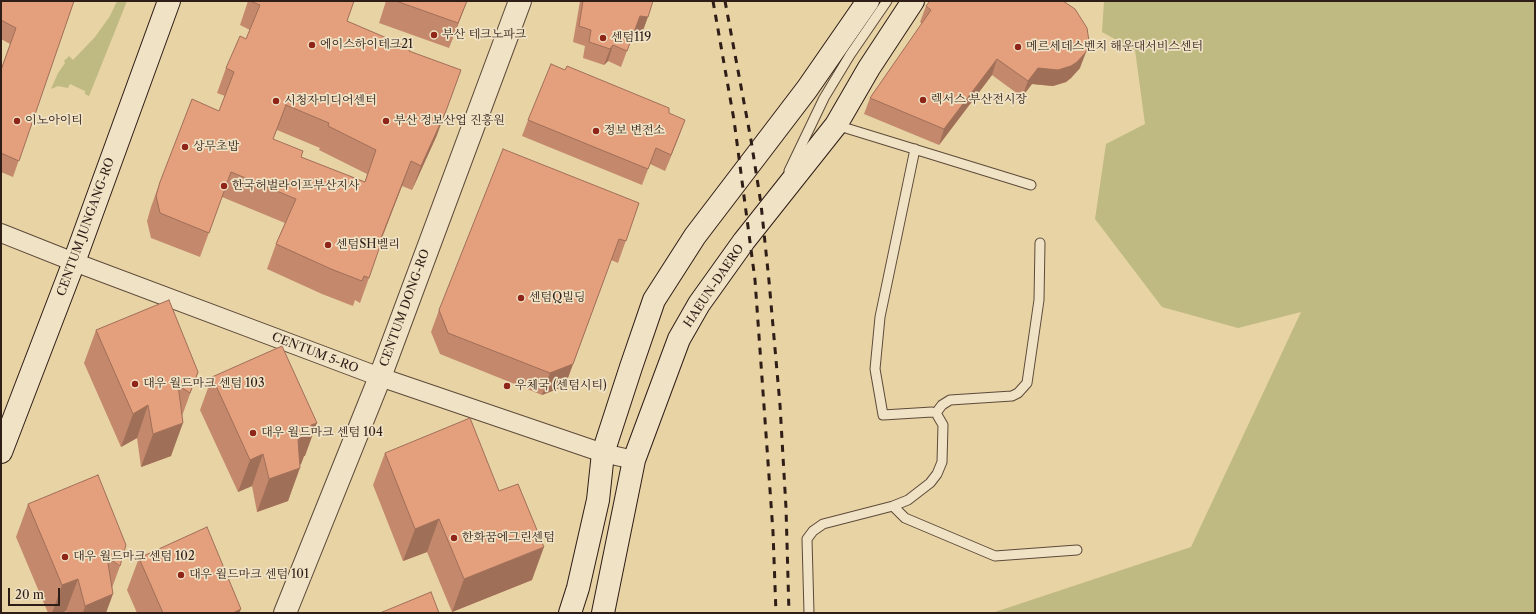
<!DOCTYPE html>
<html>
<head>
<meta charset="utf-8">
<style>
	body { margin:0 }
	#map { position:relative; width:1536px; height:614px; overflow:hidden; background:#e8d3a5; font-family:"Libre Caslon Text",serif }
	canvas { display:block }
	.frame { position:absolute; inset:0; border:2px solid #2f1d17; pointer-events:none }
	.scale { position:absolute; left:8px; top:588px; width:52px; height:18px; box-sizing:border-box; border:2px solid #2f1d17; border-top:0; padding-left:5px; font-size:12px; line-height:14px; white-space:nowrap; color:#2f1d17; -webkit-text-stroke:3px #f0e2c4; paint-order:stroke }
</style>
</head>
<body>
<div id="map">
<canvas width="1536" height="614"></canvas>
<div class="frame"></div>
<div class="scale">20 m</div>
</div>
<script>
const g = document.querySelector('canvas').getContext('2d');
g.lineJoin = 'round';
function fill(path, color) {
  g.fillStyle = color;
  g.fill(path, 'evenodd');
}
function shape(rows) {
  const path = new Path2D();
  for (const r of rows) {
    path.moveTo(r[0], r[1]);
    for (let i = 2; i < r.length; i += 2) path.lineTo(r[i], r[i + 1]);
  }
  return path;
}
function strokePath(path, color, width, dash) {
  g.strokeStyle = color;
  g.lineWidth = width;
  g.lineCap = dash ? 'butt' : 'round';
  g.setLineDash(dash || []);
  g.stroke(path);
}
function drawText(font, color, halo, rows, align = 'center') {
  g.font = font + ' "Libre Caslon Text","Noto Serif KR",serif';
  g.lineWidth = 3.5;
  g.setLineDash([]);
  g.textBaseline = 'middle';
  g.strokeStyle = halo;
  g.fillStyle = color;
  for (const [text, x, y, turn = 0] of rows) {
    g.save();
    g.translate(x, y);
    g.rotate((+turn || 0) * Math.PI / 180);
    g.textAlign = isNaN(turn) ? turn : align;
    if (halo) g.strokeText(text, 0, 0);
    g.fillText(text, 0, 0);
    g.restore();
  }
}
fill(shape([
	[117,1,127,1,89,96,85,94,85,91,70,84,68,88,58,86,51,89,58,73,65,63,64,61,69,56,73,60,95,37,110,16],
	[1104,1,1535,1,1535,613,992,613,1191,547,1301,312,1238,328,1162,307,1095,219,1106,144,1145,124,1135,50,1102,32]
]), '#beba81');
const service = shape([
	[836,125,1031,185],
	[789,171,824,98,850,55,887,1],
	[936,413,942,405,950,400,1012,396,1018,393,1027,383,1039,300,1040,243],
	[893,506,905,518,995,556,1077,550],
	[809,613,807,539,813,531,823,524,893,506,908,500,930,483,937,474,942,462,943,425,936,413,932,412,883,415,875,369,880,317,915,149]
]);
const minor = shape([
	[1,233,74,262,380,377,603,453,634,460]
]);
const tertiary = shape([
	[285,613,380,377,520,1]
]);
const secondary = shape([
	[1,452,74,262,169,1],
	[570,613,578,588,598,500,603,453,631,367,654,300,695,236,807,89,868,1],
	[603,613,634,460,679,339,699,304,744,241,836,125,869,68,913,1]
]);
strokePath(service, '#5d4a3a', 11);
strokePath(minor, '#5d4a3a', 20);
strokePath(tertiary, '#5d4a3a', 24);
strokePath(secondary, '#2f1d17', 24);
strokePath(service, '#f0e2c4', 9);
strokePath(minor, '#f0e2c4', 18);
strokePath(tertiary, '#f0e2c4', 22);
strokePath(secondary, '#f0e2c4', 22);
strokePath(shape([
	[713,1,734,120,755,280,773,532,776,613],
	[725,1,751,140,761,204,769,281,780,405,786,508,789,613]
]), '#2f1d17', 3, [7, 7]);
fill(shape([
	[1,1,74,1,13,177,1,172,1,69,10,44,1,39],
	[248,1,354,1,347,21,409,51,437,135,412,190,402,186,379,246,369,278,360,303,355,300,353,306,322,294,267,269,276,244,285,223,222,197,200,257,151,238,147,221,151,207,160,182,219,111,225,96,217,93,226,68,246,39,250,30,240,25],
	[277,130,320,148,319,150,367,174,365,182,301,157,273,139],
	[386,1,467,1,449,48,379,23],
	[580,1,653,1,642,33,634,32,621,67,608,61,604,65,583,58,585,46,573,42],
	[926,6,1080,68,1071,78,1066,82,1053,86,1032,84,1022,97,992,75,939,145,864,114,870,98,922,24,920,22],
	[669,113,679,136,665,171,650,164,642,185,522,136,528,120],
	[639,203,618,263,611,260,565,386,542,395,440,354,431,332,439,310],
	[96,330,198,372,182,416,171,456,141,467,137,438,121,447,84,363],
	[212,377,305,456,304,456,301,464,300,465,288,501,257,512,252,486,238,492,200,410],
	[385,453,532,580,452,612,427,552,403,561,373,485],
	[28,504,120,566,112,588,106,613,67,613,66,611,62,613,48,613,16,537],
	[139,558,241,609,239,613,137,613,127,590]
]), '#c4896c');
fill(shape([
	[467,1,449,48,458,23],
	[640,16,648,17,642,33,634,32,621,67],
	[613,45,608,61,604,65,610,49],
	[1088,47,1080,68,1071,78,1066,82,1053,86,1032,84,1022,97,1028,81,1038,68],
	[997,59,992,75,939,145,944,129],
	[461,70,437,135,412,190,421,166],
	[685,120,679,136,665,171,671,155],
	[411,161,402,186,369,270,378,246],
	[611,260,565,386,542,395,550,373],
	[148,405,137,438,121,447,133,414],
	[183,423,171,456,141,467,153,434],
	[317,423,305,456,304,456,301,464,286,472,298,439,311,425],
	[263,454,252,486,238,492,250,460],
	[300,468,288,501,257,512,269,479],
	[439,519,427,552,403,561,415,529],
	[544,547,532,580,452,612,464,579],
	[78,579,66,611,62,613,52,613,62,585],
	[113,594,106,613,83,613,85,606],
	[241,609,239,613,233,613]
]), '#a06f58');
const building = shape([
	[1,1,74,1,19,161,1,153,1,70,16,28,1,20,1,1],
	[250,1,354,1,347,21,410,48,409,51,461,70,446,111,421,166,411,161,378,246,380,246,369,278,364,276,362,281,331,269,276,244,296,199,231,172,209,233,160,213,156,196,160,182,192,99,219,111,234,72,226,68,240,36,246,39,260,5,250,1],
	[286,105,329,123,328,126,376,150,365,182,301,157,303,151,273,139,286,105],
	[396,1,467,1,458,23,396,1],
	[583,1,653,1,648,17,640,16,627,51,613,45,610,49,589,42,591,30,579,26,583,1],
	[930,1,1063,1,1075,9,1087,28,1089,41,1086,52,1077,62,1071,66,1058,70,1038,68,1028,81,997,59,944,129,870,98,931,10,926,6,930,1],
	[551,64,565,70,567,66,669,108,669,113,685,120,671,155,656,148,648,169,528,120,551,64],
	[503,149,639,203,626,241,619,239,573,364,550,373,448,333,439,310,503,149],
	[169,300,198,372,190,393,178,385,183,423,153,434,148,405,133,414,96,330,169,300],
	[282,346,317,423,311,425,313,432,298,439,300,468,269,479,263,454,250,460,212,377,282,346],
	[470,418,499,491,518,484,544,547,464,579,439,519,415,529,385,453,470,418],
	[98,475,126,545,120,566,107,557,113,594,85,606,78,579,62,585,28,504,98,475],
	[207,527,241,609,233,613,163,613,139,558,207,527],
	[431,592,439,613,380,613,431,592]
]);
fill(building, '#e49f7d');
strokePath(building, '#a06f58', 1);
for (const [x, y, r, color] of [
	[434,35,4,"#8f2418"],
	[603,38,4,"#8f2418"],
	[312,45,4,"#8f2418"],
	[1018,47,4,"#8f2418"],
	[923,100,4,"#8f2418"],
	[276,101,4,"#8f2418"],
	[17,121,4,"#8f2418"],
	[386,121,4,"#8f2418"],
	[596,131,4,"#8f2418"],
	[185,147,4,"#8f2418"],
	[224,186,4,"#8f2418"],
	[328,245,4,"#8f2418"],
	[521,298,4,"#8f2418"],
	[135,384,4,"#8f2418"],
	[507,386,4,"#8f2418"],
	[253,433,4,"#8f2418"],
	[454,538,4,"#8f2418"],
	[65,557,4,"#8f2418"],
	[181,575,4,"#8f2418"]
]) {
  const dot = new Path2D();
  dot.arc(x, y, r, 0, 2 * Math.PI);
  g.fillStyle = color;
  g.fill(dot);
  strokePath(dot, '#f0e2c4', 1.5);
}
drawText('12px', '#2f1d17', '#f0e2c4', [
	["부산 테크노파크",442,35],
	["센텀119",611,38],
	["에이스하이테크21",320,45],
	["메르세데스벤치 해운대서비스센터",1026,47],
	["렉서스 부산전시장",931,100],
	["시청자미디어센터",284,101],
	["이노아이티",25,121],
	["부산 정보산업 진흥원",394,121],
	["정보 변전소",604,131],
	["상무초밥",193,147],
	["한국허벌라이프부산지사",232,186],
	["센텀SH벨리",336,245],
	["센텀Q빌딩",529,298],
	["대우 월드마크 센텀 103",143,384],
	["우체국 (센텀시티)",515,386],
	["대우 월드마크 센텀 104",261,433],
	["한화꿈에그린센텀",462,538],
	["대우 월드마크 센텀 102",73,557],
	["대우 월드마크 센텀 101",189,575]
], 'left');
drawText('12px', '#2f1d17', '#f0e2c4', [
	["CENTUM JUNGANG-RO",86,227,-70],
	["HAEUN-DAERO",714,286,-56],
	["CENTUM DONG-RO",405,308,-70],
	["CENTUM 5-RO",315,353,21]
]);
</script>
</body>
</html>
